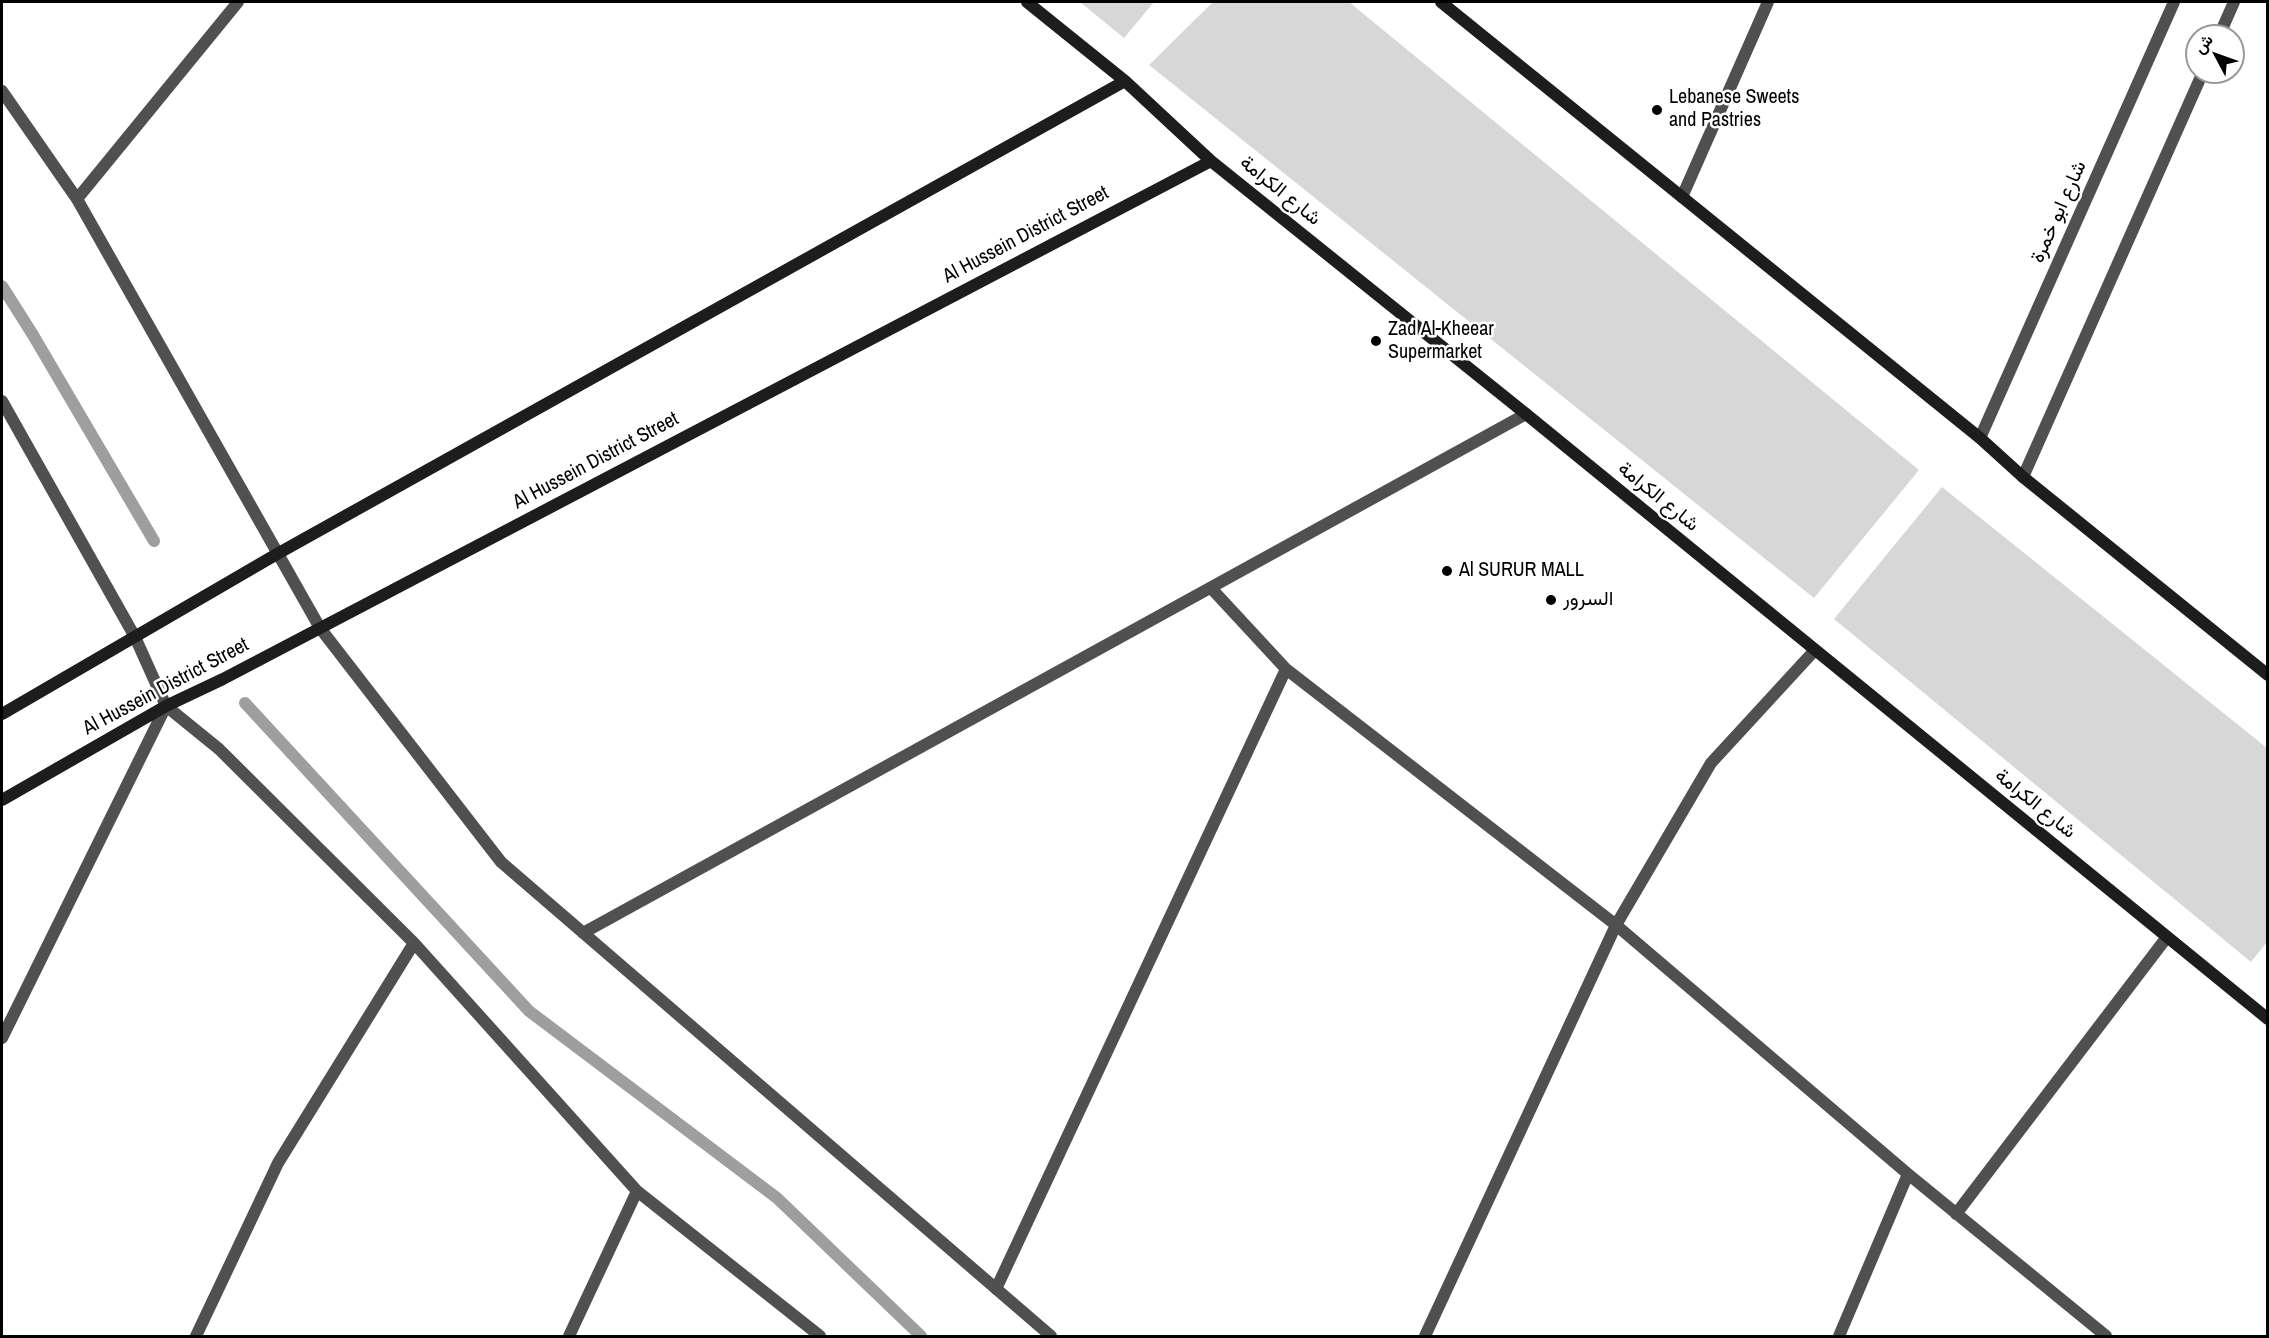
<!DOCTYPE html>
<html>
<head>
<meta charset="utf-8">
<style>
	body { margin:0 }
	#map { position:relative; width:2269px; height:1338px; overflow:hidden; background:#fff; font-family:"Archivo Narrow",Vazirmatn,sans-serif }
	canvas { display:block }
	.frame { position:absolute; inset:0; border:3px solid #000; pointer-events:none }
	.north { position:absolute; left:2185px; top:24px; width:60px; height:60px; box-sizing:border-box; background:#fff; border:2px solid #999; border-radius:50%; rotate:311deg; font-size:16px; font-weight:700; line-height:24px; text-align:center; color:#000 }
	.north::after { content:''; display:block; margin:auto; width:21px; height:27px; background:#000; clip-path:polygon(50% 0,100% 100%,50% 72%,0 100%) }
</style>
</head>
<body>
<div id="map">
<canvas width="2269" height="1338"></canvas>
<div class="frame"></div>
<div class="north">ش</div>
</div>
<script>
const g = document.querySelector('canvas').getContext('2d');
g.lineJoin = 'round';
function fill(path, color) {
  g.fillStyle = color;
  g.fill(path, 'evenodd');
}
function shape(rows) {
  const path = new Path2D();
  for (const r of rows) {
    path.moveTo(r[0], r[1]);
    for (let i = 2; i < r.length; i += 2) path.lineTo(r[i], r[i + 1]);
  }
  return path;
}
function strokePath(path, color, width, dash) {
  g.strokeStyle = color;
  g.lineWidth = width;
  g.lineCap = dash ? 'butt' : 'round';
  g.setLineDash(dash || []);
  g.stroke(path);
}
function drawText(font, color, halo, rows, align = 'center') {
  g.font = font + ' "Archivo Narrow",Vazirmatn,sans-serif';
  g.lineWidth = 5;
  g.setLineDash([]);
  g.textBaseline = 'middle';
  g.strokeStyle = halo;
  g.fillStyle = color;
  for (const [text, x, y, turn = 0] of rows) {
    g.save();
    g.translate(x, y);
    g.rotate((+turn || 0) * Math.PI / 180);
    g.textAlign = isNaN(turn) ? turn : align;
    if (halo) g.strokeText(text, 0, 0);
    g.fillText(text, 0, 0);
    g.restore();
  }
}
fill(shape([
	[1080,2,1154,2,1124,38],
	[1213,2,1349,2,1919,470,1814,598,1149,65],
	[1942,487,2267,748,2267,942,2251,962,1834,619]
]), '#d7d7d7');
strokePath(shape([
	[2,286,33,335,154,541],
	[245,703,529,1011,777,1198,921,1336]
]), '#9e9e9e', 12);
strokePath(shape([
	[2219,36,2234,2],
	[2,91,77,199,320,628,501,862,1051,1336],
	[1682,197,1768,2],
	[77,199,238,2],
	[2,401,135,637,166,706,219,749,414,943,637,1191,820,1336],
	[1980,438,2174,2],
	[2023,477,2203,72],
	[1211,588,1286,669,1616,925,1908,1174,2106,1336],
	[583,933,1526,414],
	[2,1038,166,706],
	[1956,1214,2167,937],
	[996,1289,1286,669],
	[196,1336,278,1163,414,943],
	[569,1336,637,1191],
	[1425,1336,1616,925,1711,763,1815,650],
	[1839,1336,1908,1174]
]), '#505050', 12);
strokePath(shape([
	[1027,2,1125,81,1211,161,1526,414,2268,1019],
	[1441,2,1980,438,2023,477,2268,675],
	[2,714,277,554,1125,81],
	[2,800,166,706,223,679,1211,161]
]), '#1d1d1d', 12);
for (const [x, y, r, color] of [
	[1657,110,6,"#000"],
	[1376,341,6,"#000"],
	[1447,571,6,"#000"],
	[1551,600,6,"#000"]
]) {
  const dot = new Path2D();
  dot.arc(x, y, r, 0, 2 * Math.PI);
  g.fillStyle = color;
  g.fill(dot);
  strokePath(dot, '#fff', 2);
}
drawText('20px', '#000', '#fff', [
	["Lebanese Sweets",1669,98],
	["and Pastries",1669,121],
	["Zad Al-Kheear",1388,330],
	["Supermarket",1388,353],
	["Al SURUR MALL",1459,571],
	["السرور",1563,600]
], 'left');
drawText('20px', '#000', '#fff', [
	["شارع الكرامة",1280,191,39],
	["شارع ابو خمرة",2059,212,-66],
	["Al Hussein District Street",1026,235,-28],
	["Al Hussein District Street",596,461,-28],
	["شارع الكرامة",1658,497,39],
	["Al Hussein District Street",166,687,-28],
	["شارع الكرامة",2035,804,39]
]);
</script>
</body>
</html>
